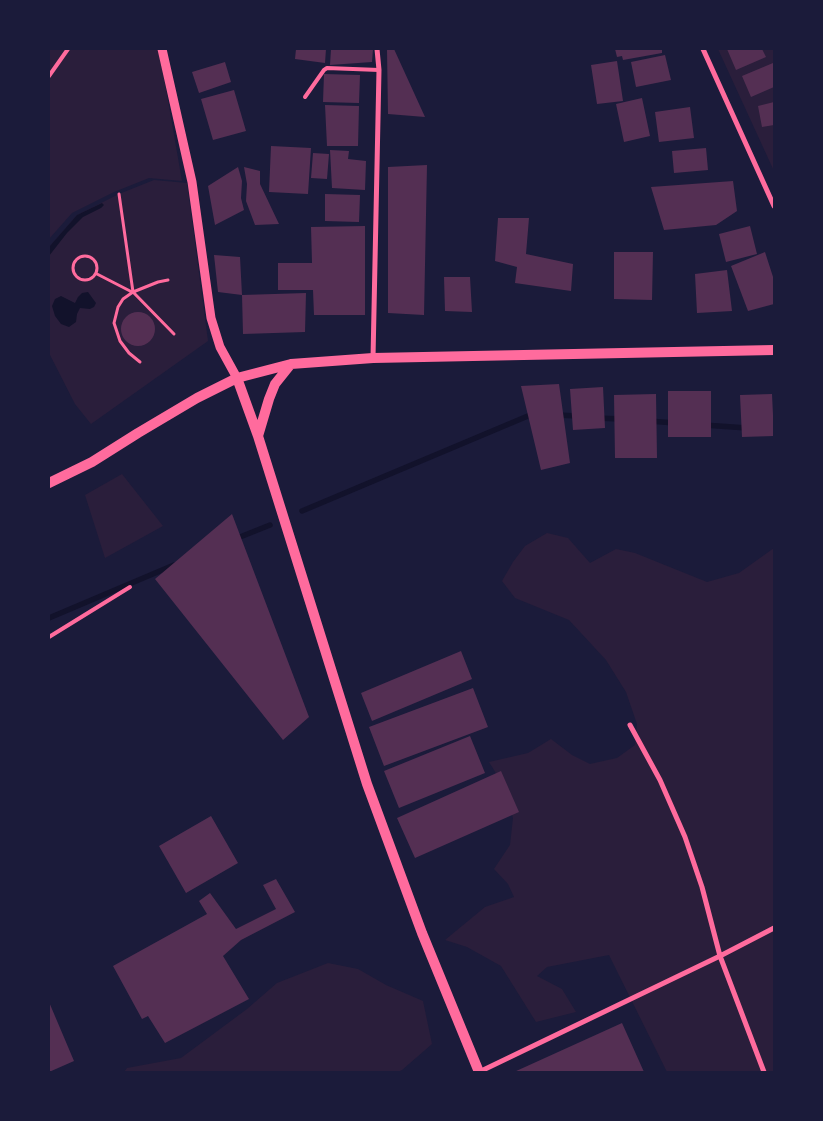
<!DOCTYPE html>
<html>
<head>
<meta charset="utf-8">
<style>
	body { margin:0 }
	#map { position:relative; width:823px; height:1121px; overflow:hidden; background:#1b1b3a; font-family:"Golos Text",sans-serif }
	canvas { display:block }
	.frame { position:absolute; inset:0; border:50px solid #1b1b3a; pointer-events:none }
</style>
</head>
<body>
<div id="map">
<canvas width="823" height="1121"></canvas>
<div class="frame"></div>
</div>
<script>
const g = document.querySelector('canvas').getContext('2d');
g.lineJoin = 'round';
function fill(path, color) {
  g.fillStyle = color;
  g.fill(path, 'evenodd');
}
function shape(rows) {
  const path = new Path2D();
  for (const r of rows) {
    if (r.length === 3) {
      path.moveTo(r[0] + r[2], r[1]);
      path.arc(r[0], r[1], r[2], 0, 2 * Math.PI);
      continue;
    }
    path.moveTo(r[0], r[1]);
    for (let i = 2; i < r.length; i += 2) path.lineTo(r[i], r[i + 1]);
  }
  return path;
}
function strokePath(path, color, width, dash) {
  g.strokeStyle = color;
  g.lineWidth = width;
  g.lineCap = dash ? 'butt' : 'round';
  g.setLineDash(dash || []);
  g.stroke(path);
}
fill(shape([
	[49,49,158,49,166,89,182,181,149,178,114,192,72,213,49,239],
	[718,49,774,49,774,171],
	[154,180,187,183,208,341,91,424,75,404,49,353,49,247,77,215,119,194],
	[122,474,163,526,105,558,85,495],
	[547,533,568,538,590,563,616,549,635,553,707,582,739,573,774,548,774,1072,667,1072,609,955,547,967,537,976,562,989,576,1012,536,1022,501,966,467,947,445,940,485,907,514,897,508,884,494,869,510,845,513,818,499,778,489,762,528,753,551,739,572,755,590,764,617,758,635,745,637,724,626,692,606,660,569,620,515,598,502,581,513,562,525,546],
	[328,963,358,969,386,985,423,1001,432,1044,402,1070,398,1072,124,1072,127,1068,181,1058,247,1009,277,983]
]), '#2a1e3b');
fill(shape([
	[102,203,104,205,101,208,83,217,67,233,49,256,49,247,77,215],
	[88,292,96,303,94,307,90,309,80,308,77,314,76,322,69,327,61,324,55,316,52,306,55,299,61,296,75,303,78,297,82,293]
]), '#12122b');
strokePath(shape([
	[557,415,578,416],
	[597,418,620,419],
	[649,421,675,423],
	[704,425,747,428],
	[302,511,535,413],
	[235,539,270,525],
	[49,618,174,565]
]), '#12122b', 5.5);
fill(shape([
	[296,49,326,49,325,63,295,59],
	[331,49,373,49,372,62,330,65],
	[387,49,394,49,425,117,388,114],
	[615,49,662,49,662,53,623,60,622,56,617,57],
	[727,49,762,49,766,57,736,70],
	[665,55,671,80,636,87,631,62],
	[617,61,623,101,597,104,591,65],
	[225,62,231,82,199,93,192,72],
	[773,63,774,67,774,87,751,97,742,76],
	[324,74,360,75,359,103,323,102],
	[234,90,246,131,213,140,201,99],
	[642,98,650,136,624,142,616,104],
	[774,102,774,125,762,127,758,106],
	[325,105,359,106,358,146,327,146],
	[690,107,694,138,659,142,655,112],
	[271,146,311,148,308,194,269,192],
	[706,148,708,170,674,173,672,151],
	[330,150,349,151,348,159,366,161,365,190,332,188],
	[313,153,329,154,327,179,311,178],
	[427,165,424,315,388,313,388,167],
	[238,167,242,181,241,198,244,210,215,225,208,186],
	[244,167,260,171,260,184,279,224,255,225,246,201,247,184],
	[733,181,737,211,716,225,664,230,651,187],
	[325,194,360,195,359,222,325,221],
	[498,218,529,218,526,254,573,264,571,291,515,283,517,267,495,261],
	[365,226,365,315,314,315,313,290,278,290,278,263,312,263,311,227],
	[750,226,757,254,726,262,719,234],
	[614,252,653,252,652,300,614,299],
	[765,252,774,280,774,304,748,311,731,266],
	[214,255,240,257,242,295,218,292],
	[727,270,732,311,697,313,695,274],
	[444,277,470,277,472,312,445,311],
	[306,293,305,332,243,334,242,295],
	[138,329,17],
	[559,384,570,463,541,470,521,386],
	[603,387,605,428,573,430,570,389],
	[668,391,711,391,711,437,668,437],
	[656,394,657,458,615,458,614,395],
	[772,394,774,436,742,437,740,395],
	[232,514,309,717,283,740,155,579],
	[461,651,472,679,372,721,361,693],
	[473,688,488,727,384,766,369,727],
	[470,736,485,773,399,808,384,771],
	[501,771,519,812,415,858,397,818],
	[211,816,238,863,186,893,159,846],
	[276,879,295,912,241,940,223,956,249,999,165,1043,148,1016,142,1019,113,966,207,914,199,901,210,893,236,929,276,909,263,885],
	[49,1002,74,1061,49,1072],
	[622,1023,644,1072,514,1072]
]), '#542f53');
strokePath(shape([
	[119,194,133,292],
	[85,268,12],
	[97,274,132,292],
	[168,280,158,282,133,292,174,334],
	[133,292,123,299,118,307,114,323,120,341,129,353,140,362]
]), '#ff6b9d', 3);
strokePath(shape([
	[49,76,68,49],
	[305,97,324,70,327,68,379,70],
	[49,637,130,587]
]), '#ff6b9d', 4);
strokePath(shape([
	[703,49,774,206],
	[373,358,379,70,377,49],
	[630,725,660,780,685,837,702,887,720,956,764,1072],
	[479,1072,720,956,774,928]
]), '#ff6b9d', 5);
strokePath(shape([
	[162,49,192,182,211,318,220,347,237,378]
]), '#ff6b9d', 9);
strokePath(shape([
	[237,378,258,436,367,784,422,933,479,1072],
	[258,436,269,399,275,384,291,364],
	[49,483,92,462,138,433,197,398,237,378,291,364,373,358,774,350]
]), '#ff6b9d', 10);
</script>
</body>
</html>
